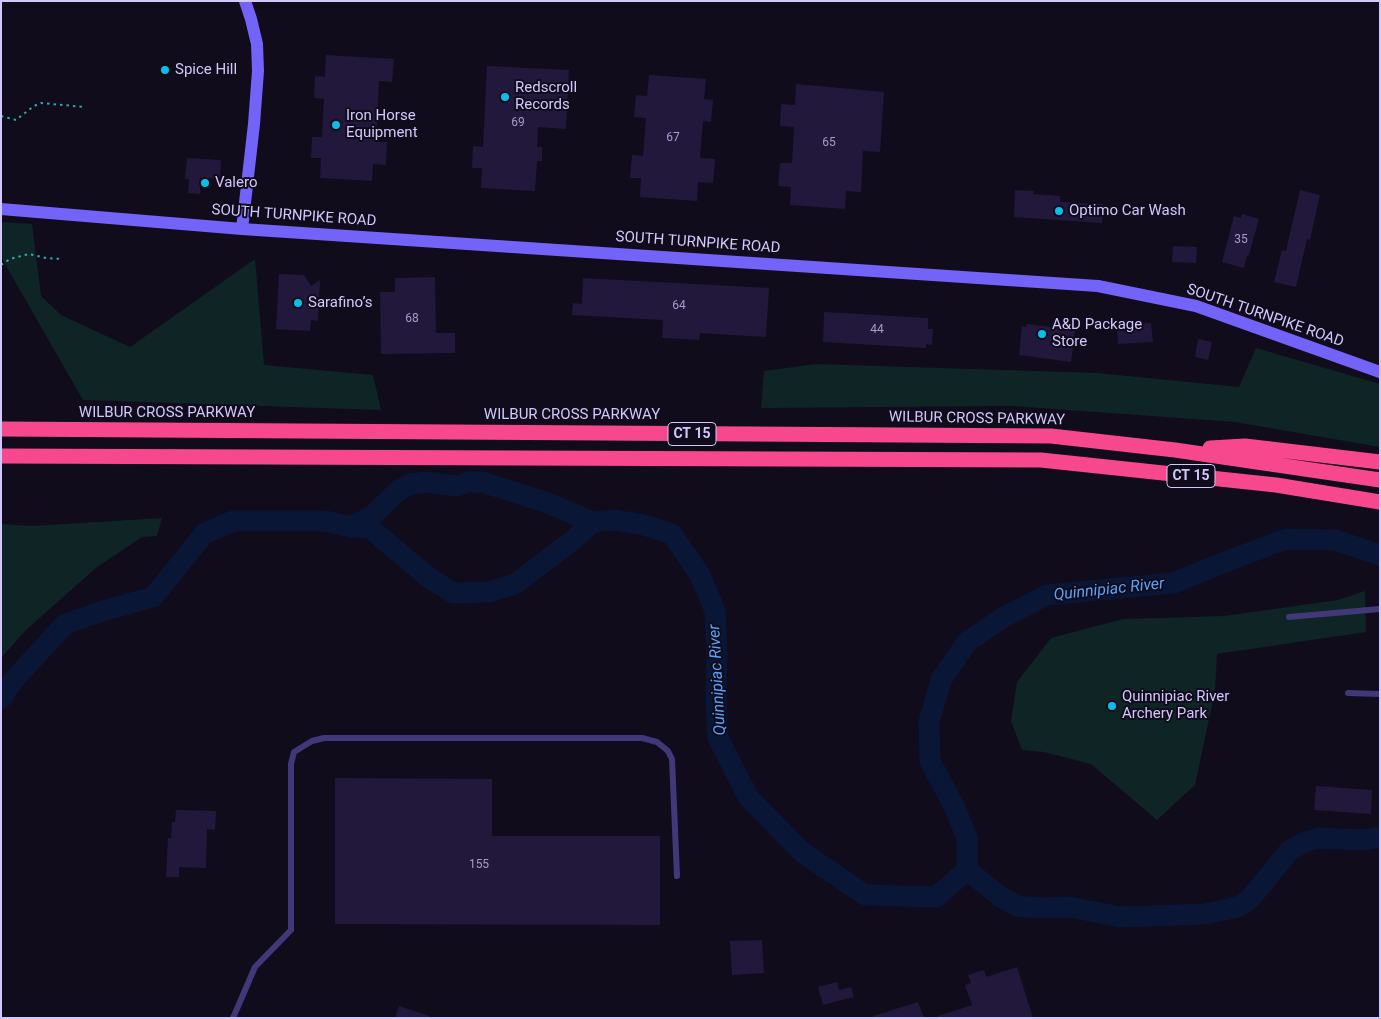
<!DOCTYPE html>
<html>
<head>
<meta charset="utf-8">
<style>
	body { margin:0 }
	#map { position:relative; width:1381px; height:1019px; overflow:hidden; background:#100c1b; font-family:Roboto,sans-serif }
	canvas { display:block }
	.frame { position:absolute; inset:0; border:2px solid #d2c8fd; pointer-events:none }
</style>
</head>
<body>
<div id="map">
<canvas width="1381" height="1019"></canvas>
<div class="frame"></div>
</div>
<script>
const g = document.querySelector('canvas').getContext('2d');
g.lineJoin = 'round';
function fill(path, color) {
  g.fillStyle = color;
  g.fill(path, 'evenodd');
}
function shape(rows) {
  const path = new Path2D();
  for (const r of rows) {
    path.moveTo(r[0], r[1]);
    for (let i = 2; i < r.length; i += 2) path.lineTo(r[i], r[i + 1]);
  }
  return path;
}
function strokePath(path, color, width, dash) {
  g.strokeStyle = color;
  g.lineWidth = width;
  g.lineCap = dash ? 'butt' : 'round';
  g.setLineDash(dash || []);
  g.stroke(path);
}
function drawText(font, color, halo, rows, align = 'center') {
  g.font = font + ' Roboto,sans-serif';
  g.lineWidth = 4;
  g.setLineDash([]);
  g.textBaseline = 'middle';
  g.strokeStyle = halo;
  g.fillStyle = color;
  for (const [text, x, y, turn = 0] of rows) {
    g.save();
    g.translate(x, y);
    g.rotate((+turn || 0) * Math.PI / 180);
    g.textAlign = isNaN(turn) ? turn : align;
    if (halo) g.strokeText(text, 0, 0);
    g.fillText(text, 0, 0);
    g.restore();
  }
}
fill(shape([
	[1,222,32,224,41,296,61,315,130,347,255,259,264,365,373,375,381,410,83,400,1,257],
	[1256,348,1380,384,1380,447,1235,422,1012,406,761,408,764,371,816,364,1097,373,1239,387],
	[162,518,157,536,142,537,97,567,26,630,1,658,1,524,32,526],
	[1365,591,1366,632,1217,654,1215,691,1195,785,1157,820,1091,764,1044,752,1022,750,1011,721,1017,682,1051,638,1123,619,1224,616,1338,600]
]), '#0f2425');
strokePath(shape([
	[351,527,372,516,399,490,411,484,427,482,457,486,468,482,482,482,542,501,593,522],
	[1,699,11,683,64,625,99,612,153,597,205,533,233,521,325,521,351,527,370,528,428,577,453,593,489,592,515,584,573,540,593,522,615,520,644,525,672,534,700,575,715,611,717,653,716,703,718,738,749,798,802,852,865,895,936,897,967,870,967,838,955,808,930,761,929,722,941,680,967,642,1004,617,1047,595,1174,583,1230,560,1286,539,1335,540,1380,555],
	[967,870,1001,897,1017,906,1040,908,1070,907,1120,917,1205,914,1238,907,1250,899,1290,850,1305,842,1319,838,1362,840,1380,837]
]), '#0a1636', 21);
fill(shape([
	[326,55,394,59,392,82,379,81,376,142,387,142,386,165,373,164,372,181,320,178,321,158,311,158,312,137,322,137,324,99,314,98,315,76,325,77],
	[487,66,569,70,566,129,538,127,537,147,542,147,542,161,537,161,535,191,481,188,482,168,472,168,473,146,483,147],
	[649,75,706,79,704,99,713,100,711,122,703,121,700,158,715,159,713,183,698,182,697,201,640,197,641,178,630,178,632,155,643,156,646,118,634,117,636,95,647,96],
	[796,84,884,92,880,152,863,151,861,192,846,191,845,209,790,205,791,187,778,186,780,163,792,163,794,127,780,126,781,104,795,105],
	[187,158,221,160,220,179,200,178,200,194,188,193,189,179,185,179],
	[1015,190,1034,191,1033,194,1060,196,1060,202,1103,204,1102,223,1014,217],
	[1300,190,1320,195,1310,240,1307,239,1296,287,1274,282,1282,250,1286,251],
	[1242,214,1259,219,1249,255,1247,256,1244,268,1222,262,1234,216,1241,218],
	[1173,246,1197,247,1196,263,1172,262],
	[279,274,304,275,311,286,320,280,318,321,311,320,310,331,276,329],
	[435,277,436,333,455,333,455,353,381,354,380,292,395,292,395,278],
	[583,278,769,288,766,337,700,333,699,340,662,338,663,320,572,315,573,303,582,304],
	[824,312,928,318,928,329,933,329,932,345,926,344,926,348,823,342],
	[1128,320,1139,320,1139,324,1151,323,1153,342,1118,344,1117,325,1128,324],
	[1027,324,1075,330,1071,362,1019,355,1022,326,1026,327],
	[1198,339,1212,342,1208,360,1195,357],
	[335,778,492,779,492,836,660,836,660,925,335,924],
	[1316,786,1372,790,1371,814,1314,810],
	[176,810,216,811,215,830,207,829,206,868,179,867,179,877,166,877,168,838,171,838,172,822,175,822],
	[762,940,764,973,732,975,730,941],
	[1017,967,1033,1018,938,1018,938,1016,972,1005,965,985,971,983,968,975,984,970,986,977],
	[837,982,839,990,851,987,854,997,823,1005,818,987],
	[918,1002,924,1018,874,1018,873,1016],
	[399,1006,429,1016,429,1018,395,1018]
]), '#22183b');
strokePath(shape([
	[1,116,16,120,34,106,41,103,84,107],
	[1,265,10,259,29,254,46,258,62,259]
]), '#31a5a8', 2, [2.5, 4]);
strokePath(shape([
	[1289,617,1380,609],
	[1348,693,1380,694],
	[233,1018,255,967,291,930,291,764,294,752,312,741,324,738,642,738,657,742,668,751,672,759,677,876]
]), '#403878', 6);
strokePath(shape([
	[1,209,242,229,1098,286,1196,306,1380,372],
	[242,229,254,124,258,71,257,44,251,19,245,1]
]), '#7363f9', 12);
strokePath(shape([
	[1,429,1051,436,1175,450,1380,480],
	[1210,448,1245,446,1380,462],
	[1,456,1041,460,1276,485,1380,502]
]), '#f8488d', 15);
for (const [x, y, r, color] of [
	[165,70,5,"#09bfe8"],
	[505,97,5,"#09bfe8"],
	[336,125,5,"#09bfe8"],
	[205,183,5,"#09bfe8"],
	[1059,211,5,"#09bfe8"],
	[298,303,5,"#09bfe8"],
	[1042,334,5,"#09bfe8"],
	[1112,706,5,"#09bfe8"]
]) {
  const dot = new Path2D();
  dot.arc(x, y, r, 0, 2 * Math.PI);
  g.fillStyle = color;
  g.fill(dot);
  strokePath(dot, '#100c1b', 2);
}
drawText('12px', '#a69ccc', null, [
	["69",518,123],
	["67",673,138],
	["65",829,143],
	["35",1241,240],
	["64",679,306],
	["68",412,319],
	["44",877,330],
	["155",479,865]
]);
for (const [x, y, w] of [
	[692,434,48],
	[1191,476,48]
]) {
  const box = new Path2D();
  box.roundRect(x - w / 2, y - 11.5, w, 23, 4);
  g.fillStyle = '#100c1b';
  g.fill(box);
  strokePath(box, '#d2c8fd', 1);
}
drawText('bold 14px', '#d2c8fd', null, [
	["CT 15",692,434],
	["CT 15",1191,476]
]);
drawText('15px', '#d2c8fd', '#100c1b', [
	["Spice Hill",175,70],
	["Redscroll",515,88],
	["Records",515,105],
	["Iron Horse",346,116],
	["Equipment",346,133],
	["Valero",215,183],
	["Optimo Car Wash",1069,211],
	["Sarafino’s",308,303],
	["A&D Package",1052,325],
	["Store",1052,342],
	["Quinnipiac River",1122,697],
	["Archery Park",1122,714]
], 'left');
drawText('15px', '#d2c8fd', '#100c1b', [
	["SOUTH TURNPIKE ROAD",294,216,4],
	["SOUTH TURNPIKE ROAD",698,243,4],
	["SOUTH TURNPIKE ROAD",1265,316,19],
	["WILBUR CROSS PARKWAY",167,413],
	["WILBUR CROSS PARKWAY",572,415],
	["WILBUR CROSS PARKWAY",977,419,1]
]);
drawText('italic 16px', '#5aa2f9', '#100c1b', [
	["Quinnipiac River",1109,590,-6],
	["Quinnipiac River",718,680,-93]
]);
</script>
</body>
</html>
